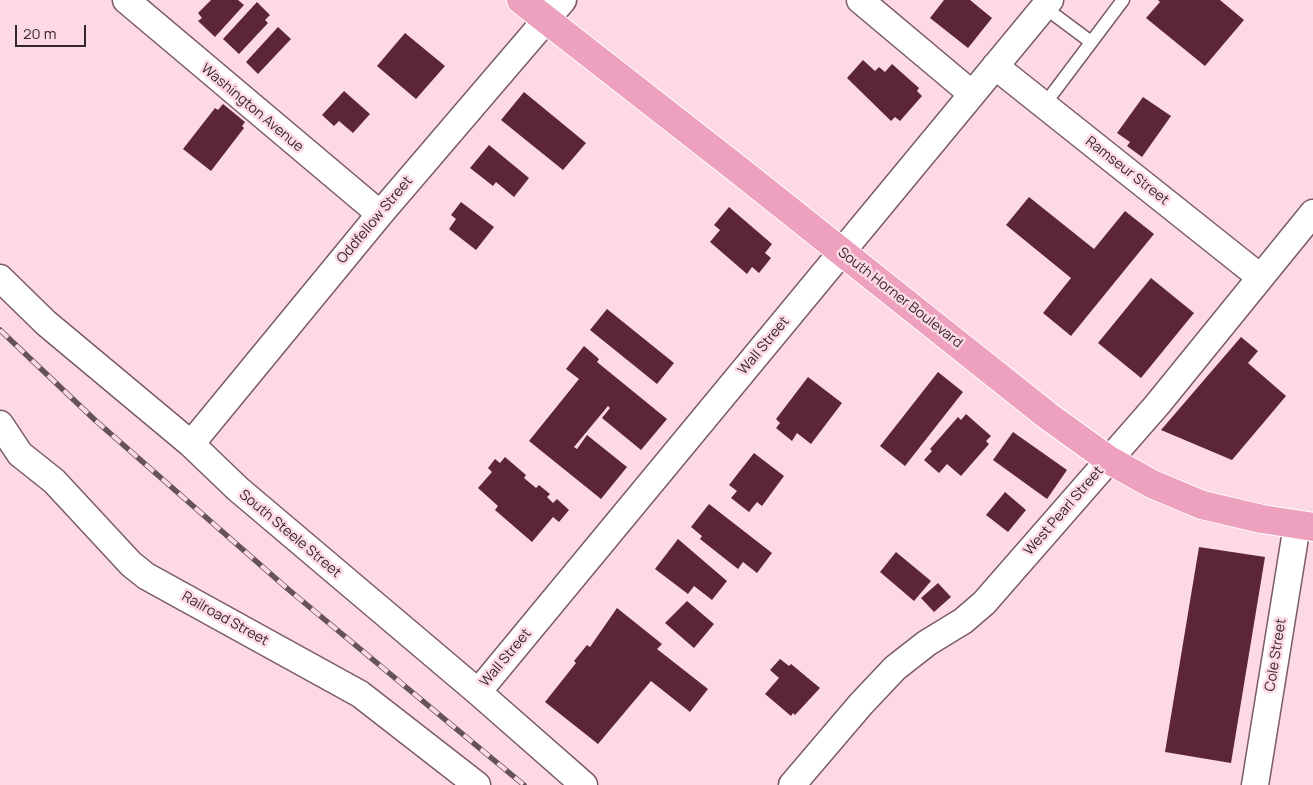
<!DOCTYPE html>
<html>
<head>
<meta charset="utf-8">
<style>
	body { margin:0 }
	#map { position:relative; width:1313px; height:785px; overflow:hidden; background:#fdd9e3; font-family:Manrope,sans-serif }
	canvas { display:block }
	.scale { position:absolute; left:15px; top:25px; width:71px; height:22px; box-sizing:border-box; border:2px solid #34272a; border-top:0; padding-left:6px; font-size:15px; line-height:18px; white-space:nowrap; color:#34272a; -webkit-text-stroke:4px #fdd9e3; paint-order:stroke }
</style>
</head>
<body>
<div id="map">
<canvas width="1313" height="785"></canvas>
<div class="scale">20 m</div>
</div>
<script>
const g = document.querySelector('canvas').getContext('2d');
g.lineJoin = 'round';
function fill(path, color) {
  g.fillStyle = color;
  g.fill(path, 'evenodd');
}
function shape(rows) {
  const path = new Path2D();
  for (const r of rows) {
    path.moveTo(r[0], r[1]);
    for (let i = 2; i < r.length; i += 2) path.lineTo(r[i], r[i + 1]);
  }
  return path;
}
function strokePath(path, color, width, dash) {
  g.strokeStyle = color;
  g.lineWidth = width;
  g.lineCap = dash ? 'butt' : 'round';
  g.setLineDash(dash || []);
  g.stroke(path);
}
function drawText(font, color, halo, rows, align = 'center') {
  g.font = font + ' Manrope,sans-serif';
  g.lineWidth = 5;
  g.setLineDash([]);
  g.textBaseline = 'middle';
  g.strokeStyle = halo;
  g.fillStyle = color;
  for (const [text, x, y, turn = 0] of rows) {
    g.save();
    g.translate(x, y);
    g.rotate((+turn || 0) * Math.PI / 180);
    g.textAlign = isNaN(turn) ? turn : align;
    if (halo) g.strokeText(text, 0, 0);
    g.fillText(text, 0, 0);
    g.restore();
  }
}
fill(shape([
	[211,0,238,0,244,5,215,37,198,21,202,18,198,13],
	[944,0,970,0,992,18,968,48,930,18],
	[1158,0,1220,0,1244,20,1205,66,1146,18,1160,2],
	[257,2,270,15,265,20,268,23,239,54,223,39],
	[278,27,291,39,258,74,246,62],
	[405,33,445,66,416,99,377,66],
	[863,60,875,71,879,67,885,72,892,64,919,88,917,91,922,96,900,121,895,117,891,121,847,78],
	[344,91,370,114,353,133,339,121,334,126,322,115],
	[524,92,586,143,563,170,501,120],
	[1143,97,1171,116,1142,157,1127,146,1130,142,1117,133],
	[223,104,245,122,242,126,244,128,211,171,183,149,215,108,218,110],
	[489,145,529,178,514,197,496,182,493,186,470,168],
	[1029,197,1094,249,1125,211,1154,234,1071,336,1043,313,1071,278,1006,225],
	[461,202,494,227,476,250,449,229,456,219,451,215],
	[729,207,772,244,765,253,771,258,759,273,752,267,747,274,710,242,720,230,714,225],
	[1151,278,1194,313,1141,378,1098,343],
	[607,309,674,363,657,384,590,330],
	[1241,337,1258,351,1248,363,1286,396,1232,460,1161,430],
	[584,346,599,359,597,362,667,419,641,450,602,418,610,408,608,406,574,447,577,449,587,435,627,467,601,499,529,441,579,379,566,369],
	[938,372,963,392,905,466,880,446],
	[808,377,842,403,811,444,797,433,792,441,776,428,780,423,776,419],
	[966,414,991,436,986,441,989,444,961,476,947,464,939,473,924,460,932,451,930,449,958,417,961,420],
	[1013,432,1067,470,1047,499,993,460],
	[754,453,784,476,762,506,757,502,749,512,731,498,737,491,729,485],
	[505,457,526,475,524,478,536,488,539,485,550,494,547,497,553,503,557,499,569,510,559,522,553,517,532,542,495,510,498,506,478,488,492,472,488,468,495,459,500,463],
	[1005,492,1026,510,1008,532,986,515],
	[709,504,772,553,757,573,743,562,738,569,700,539,702,536,691,527],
	[678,539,727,581,712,600,694,586,688,594,655,569],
	[1199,547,1265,557,1231,763,1165,752],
	[896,552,931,581,914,601,880,572],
	[938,583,951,597,934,612,921,598],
	[687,601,714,624,694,648,665,623],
	[617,608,662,644,657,649,708,689,690,712,651,681,598,744,545,702,576,663,574,661,587,645,590,647],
	[780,659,789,666,791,664,820,688,795,715,793,713,791,716,765,694,779,678,770,670]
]), '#5c2539');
const lane = shape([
	[1044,7,1091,42],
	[1044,105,1123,0]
]);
const street = shape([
	[126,0,380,214],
	[860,0,972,94],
	[995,66,1260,277],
	[0,278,46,323,191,444,238,489,478,692,584,785],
	[0,424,20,454,54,481,131,564,146,576,360,694,477,785],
	[191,444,380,214,563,0],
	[478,692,1050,0],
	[792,785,861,704,895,668,927,643,963,621,984,603,1157,405,1313,213],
	[1255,785,1297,525]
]);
const primary = shape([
	[521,0,740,171,1048,416,1109,460,1152,484,1202,505,1262,519,1313,527]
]);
strokePath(lane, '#7a5b65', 15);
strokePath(street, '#7a5b65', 29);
strokePath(primary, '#fff', 30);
strokePath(lane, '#fff', 12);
strokePath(street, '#fff', 26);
strokePath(primary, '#eea1be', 28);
const rail = shape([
	[0,330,96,421,289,590,524,785]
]);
strokePath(rail, '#655357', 5.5);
strokePath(rail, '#fdd9e3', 4, [11]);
drawText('14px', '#34272a', '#fdd9e3', [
	["Washington Avenue",252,108,40],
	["Ramseur Street",1127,171,38],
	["Oddfellow Street",375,220,-50],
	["South Horner Boulevard",900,298,38],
	["Wall Street",764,346,-50],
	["West Pearl Street",1064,511,-49],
	["South Steele Street",290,534,40],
	["Railroad Street",225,619,29],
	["Cole Street",1276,655,-81],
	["Wall Street",506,658,-50]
]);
</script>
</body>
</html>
